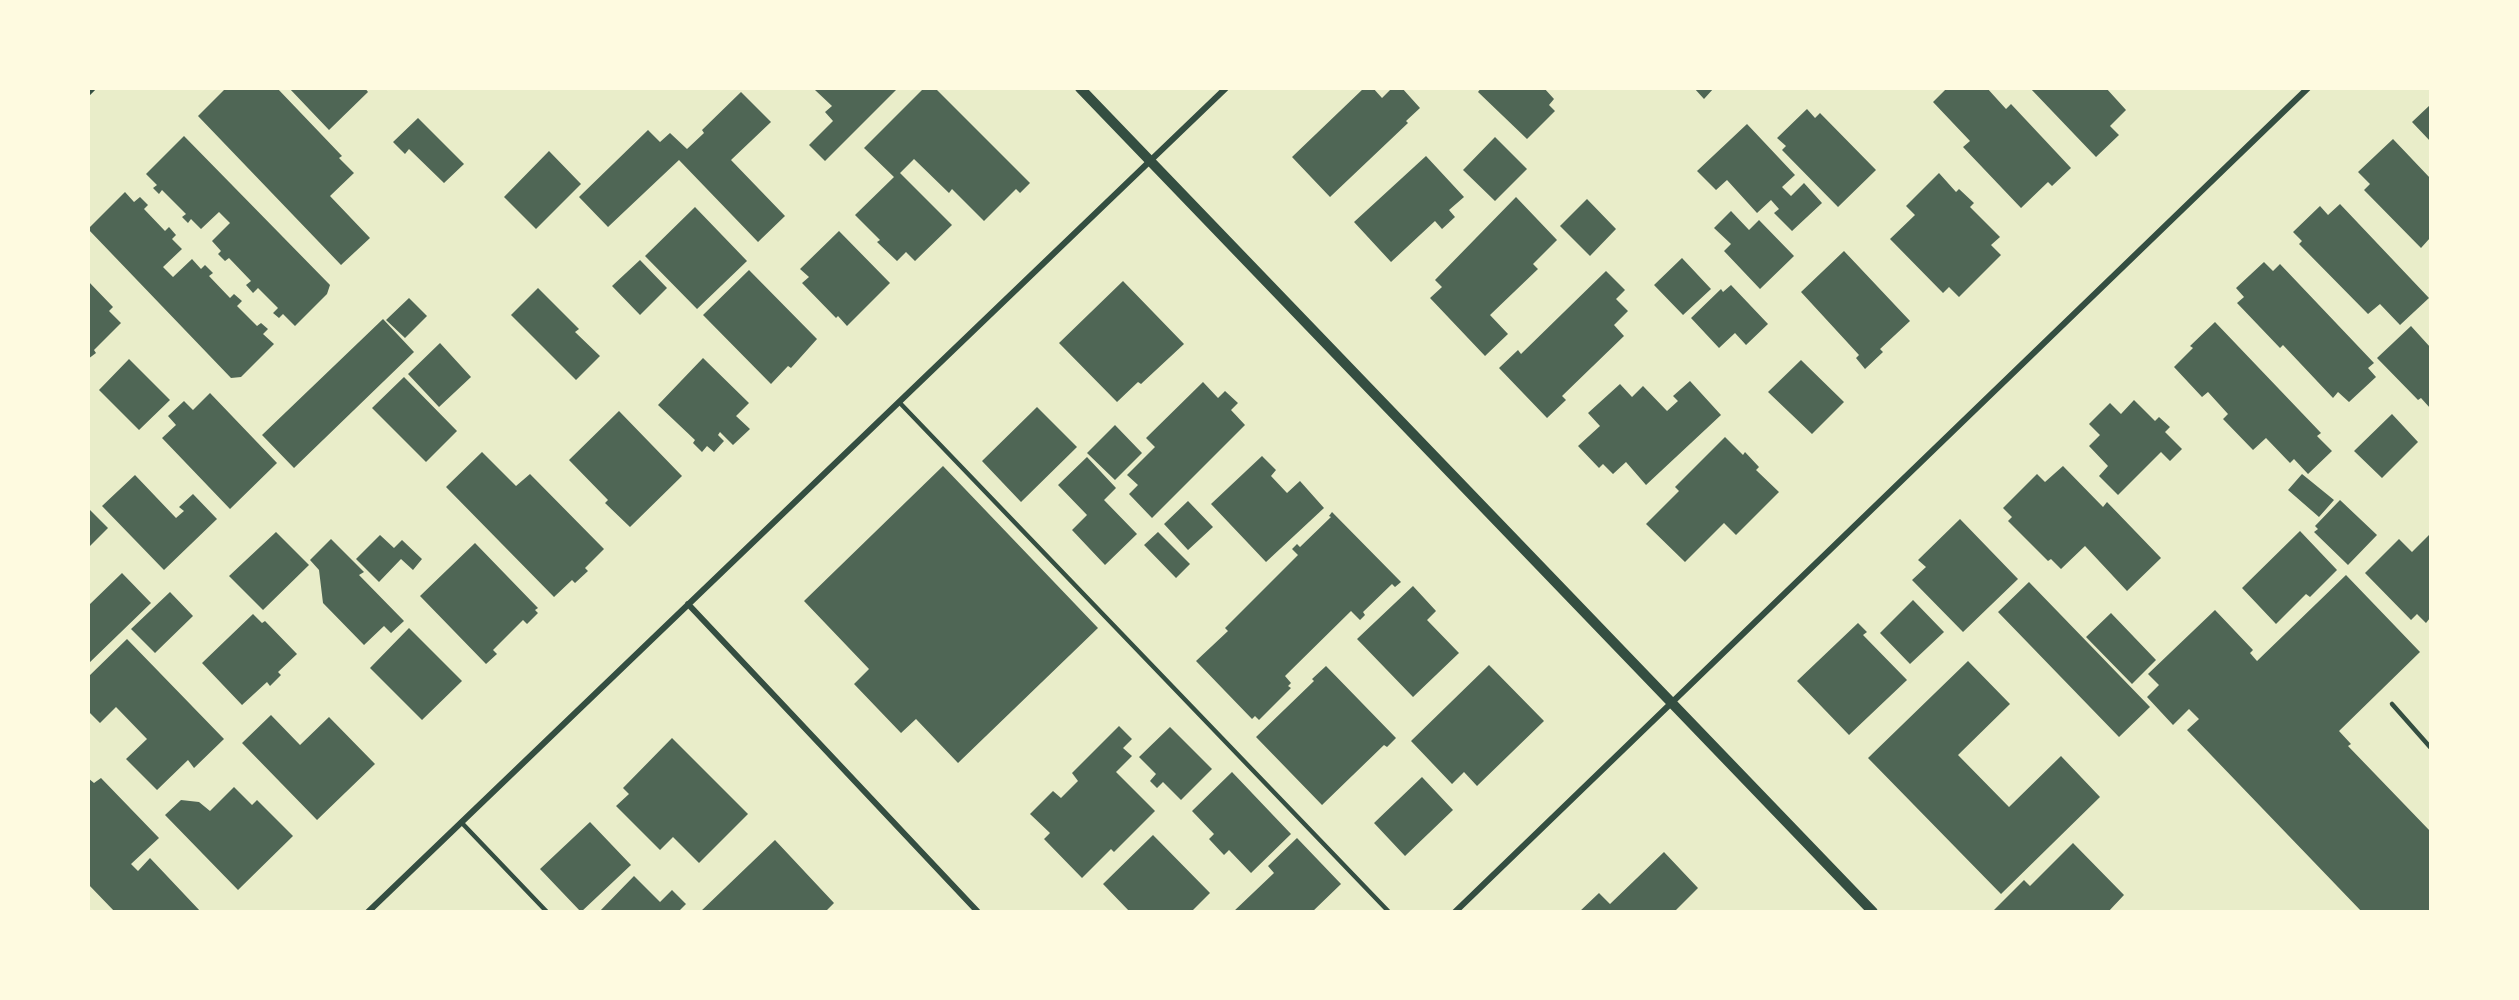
<!DOCTYPE html>
<html>
<head>
<meta charset="utf-8">
<style>
	body { margin:0 }
	#map { position:relative; width:2519px; height:1000px; overflow:hidden; background:#e9edc9; font-family:"Fira Sans Condensed",sans-serif }
	canvas { display:block }
	.frame { position:absolute; inset:0; border:90px solid #fefae0; pointer-events:none }
</style>
</head>
<body>
<div id="map">
<canvas width="2519" height="1000"></canvas>
<div class="frame"></div>
</div>
<script>
const g = document.querySelector('canvas').getContext('2d');
g.lineJoin = 'round';
function fill(path, color) {
  g.fillStyle = color;
  g.fill(path, 'evenodd');
}
function shape(rows) {
  const path = new Path2D();
  for (const r of rows) {
    path.moveTo(r[0], r[1]);
    for (let i = 2; i < r.length; i += 2) path.lineTo(r[i], r[i + 1]);
  }
  return path;
}
function strokePath(path, color, width, dash) {
  g.strokeStyle = color;
  g.lineWidth = width;
  g.lineCap = dash ? 'butt' : 'round';
  g.setLineDash(dash || []);
  g.stroke(path);
}
fill(shape([
	[226,88,277,88,342,156,339,158,354,173,330,196,370,238,341,265,198,116],
	[289,88,365,88,368,92,329,130],
	[817,88,898,88,825,161,809,145,833,121,825,112,832,106,815,90],
	[924,88,935,88,1030,183,1020,193,1016,189,984,221,952,189,949,193,914,159,900,173,952,225,915,261,906,252,897,261,877,242,880,240,855,215,894,177,864,148],
	[1364,88,1373,88,1382,98,1392,88,1402,88,1420,108,1406,121,1408,123,1330,197,1292,157],
	[1481,88,1544,88,1554,99,1549,105,1555,111,1527,139,1478,92],
	[1694,88,1714,88,1704,99],
	[1947,88,1987,88,2006,109,2011,104,2071,168,2052,186,2048,182,2021,208,1963,147,1970,141,1933,102],
	[2030,88,2106,88,2126,110,2110,126,2119,135,2096,157],
	[741,92,771,122,731,160,785,216,758,242,679,160,608,227,579,197,648,130,660,142,670,133,687,149,704,133,702,130],
	[2430,105,2430,141,2412,122],
	[1807,109,1815,118,1820,113,1876,170,1838,207,1782,150,1786,146,1777,138],
	[418,118,464,164,444,183,409,149,405,154,393,142],
	[1747,124,1795,175,1782,187,1791,196,1804,183,1822,203,1792,231,1774,213,1779,209,1771,200,1757,213,1727,180,1716,190,1697,171],
	[184,136,330,285,327,294,295,326,283,314,279,318,273,313,278,308,258,288,253,293,246,285,251,281,229,258,225,261,218,254,221,251,212,241,230,223,219,212,201,229,191,219,188,223,182,217,186,214,162,190,159,194,153,188,157,185,146,174],
	[1495,137,1527,169,1495,201,1463,170],
	[2393,139,2430,178,2430,238,2421,248,2364,190,2370,184,2358,172],
	[549,151,581,184,536,229,504,197],
	[1426,156,1464,197,1449,210,1455,217,1442,229,1435,221,1391,262,1354,222],
	[1939,173,1956,192,1959,189,1974,203,1970,207,2000,237,1991,245,2001,255,1959,297,1949,287,1943,293,1890,239,1915,215,1906,206],
	[125,192,134,202,140,197,148,205,144,209,165,231,169,227,176,235,172,239,182,249,163,267,173,277,192,259,201,269,205,265,213,273,209,276,230,298,234,294,242,301,237,306,257,326,261,323,268,329,263,334,274,344,241,377,231,378,88,229],
	[1516,197,1557,240,1533,264,1538,269,1490,315,1508,334,1485,356,1430,298,1442,287,1435,280],
	[1587,199,1616,229,1590,256,1560,226],
	[2340,204,2429,298,2400,325,2380,304,2368,314,2299,244,2302,241,2293,232,2320,206,2328,215],
	[695,207,747,261,697,309,645,256],
	[1731,211,1749,230,1759,220,1794,256,1760,289,1724,251,1731,244,1714,228],
	[839,231,890,283,847,326,838,316,836,318,802,283,809,277,800,269],
	[1844,251,1910,321,1880,349,1883,352,1865,369,1856,358,1859,355,1801,292],
	[1682,258,1711,289,1683,315,1654,285],
	[640,260,667,288,640,315,612,286],
	[2264,262,2273,271,2280,264,2374,363,2368,368,2376,377,2349,402,2338,392,2333,398,2283,345,2280,348,2237,303,2244,297,2236,288],
	[749,270,817,339,791,368,788,366,771,384,703,315],
	[1606,271,1625,290,1616,299,1628,311,1614,325,1624,336,1562,396,1566,400,1547,418,1499,368,1518,350,1521,354],
	[88,281,113,307,109,311,121,323,94,350,96,353,88,359],
	[1123,281,1184,344,1141,384,1138,382,1117,402,1059,343],
	[1731,285,1768,324,1746,345,1735,333,1719,348,1691,318,1721,289,1723,292],
	[538,288,579,329,575,332,600,356,576,380,511,315],
	[409,298,427,316,405,338,386,320],
	[383,319,414,352,294,468,262,435],
	[2215,322,2321,433,2317,436,2332,451,2308,474,2294,459,2290,463,2266,438,2253,450,2223,419,2228,414,2208,392,2202,397,2174,367,2193,348,2190,346],
	[2411,326,2430,347,2430,408,2421,398,2418,400,2377,358],
	[440,343,471,377,439,407,408,374],
	[703,358,749,403,736,416,750,429,733,445,720,432,718,435,724,441,714,452,707,446,702,452,693,443,695,440,658,405],
	[129,359,170,400,139,430,99,390],
	[1801,360,1844,402,1812,434,1768,392],
	[404,377,457,431,426,462,372,408],
	[1690,381,1721,415,1646,485,1626,462,1613,474,1603,464,1599,468,1578,446,1600,426,1588,413,1620,384,1632,397,1643,386,1667,411,1678,401,1673,396],
	[1203,382,1218,398,1225,391,1238,403,1231,410,1245,425,1152,518,1129,494,1138,485,1127,475,1155,447,1146,438],
	[210,393,277,463,230,509,162,438,176,425,168,416,184,401,193,410],
	[2134,400,2155,421,2159,417,2170,427,2165,432,2182,449,2170,461,2161,452,2118,495,2099,476,2108,466,2089,446,2100,435,2089,424,2110,403,2121,414],
	[1037,407,1077,447,1021,502,982,461],
	[619,411,682,476,630,527,605,503,608,500,569,460],
	[2392,414,2418,442,2382,478,2354,451],
	[1115,425,1142,453,1115,480,1087,453],
	[1725,437,1743,455,1745,452,1759,467,1756,470,1779,492,1736,535,1724,523,1685,562,1646,524,1679,491,1675,487],
	[482,452,516,486,530,474,604,549,585,568,588,571,575,583,572,580,554,597,446,487],
	[1262,456,1276,470,1271,476,1287,493,1300,481,1324,508,1266,562,1211,504],
	[1087,457,1116,488,1104,500,1137,534,1105,565,1072,530,1087,515,1058,485],
	[943,466,1098,628,958,763,916,719,901,733,854,684,869,669,804,601],
	[2063,466,2103,507,2107,502,2161,558,2127,591,2085,546,2061,569,2051,559,2048,561,2008,521,2012,517,2003,508,2037,474,2045,482],
	[2302,474,2334,500,2319,517,2288,490],
	[135,475,176,518,184,511,179,507,193,494,217,519,164,570,102,506],
	[2340,500,2377,535,2348,565,2314,532,2318,529,2315,526],
	[1188,501,1213,527,1188,550,1164,524],
	[88,508,108,528,88,548],
	[1332,512,1401,582,1395,587,1392,584,1363,612,1365,615,1360,620,1351,611,1285,676,1291,683,1288,686,1291,688,1259,720,1255,716,1252,719,1196,661,1228,631,1225,628,1298,555,1292,549,1297,544,1300,547,1331,517,1329,516],
	[1960,519,2018,579,1963,632,1912,580,1926,567,1918,560],
	[2300,531,2337,570,2310,597,2306,594,2276,624,2242,588],
	[276,532,309,565,263,610,229,576],
	[1158,532,1190,564,1176,578,1144,545],
	[2430,534,2430,618,2426,623,2417,614,2411,620,2365,573,2399,539,2412,552],
	[380,535,394,548,402,540,422,559,413,570,401,559,379,582,356,559],
	[331,539,364,572,359,575,404,621,391,633,384,626,364,645,323,603,319,570,310,560],
	[475,543,538,608,535,610,538,613,527,624,523,620,493,650,497,654,486,664,420,596],
	[122,573,151,603,88,664,88,606],
	[2346,575,2420,652,2339,731,2351,744,2348,746,2430,831,2430,912,2362,912,2187,730,2199,719,2189,709,2173,725,2147,697,2159,685,2148,674,2215,610,2253,650,2250,653,2257,661],
	[2029,582,2150,707,2119,737,1998,612],
	[1413,586,1436,611,1427,620,1459,653,1413,697,1357,639],
	[170,592,193,616,155,653,131,629],
	[1913,600,1944,632,1910,664,1880,633],
	[2111,613,2156,660,2132,684,2086,637],
	[253,614,262,623,265,621,297,654,278,672,281,675,270,686,267,682,242,705,202,663],
	[1858,623,1867,632,1863,635,1907,680,1849,735,1797,681],
	[409,628,462,681,422,720,370,668],
	[127,639,224,739,194,768,188,760,157,790,126,759,147,739,116,707,100,723,88,711,88,677],
	[1968,661,2010,704,1958,755,2009,807,2061,756,2100,797,2001,894,1868,758],
	[1489,665,1544,721,1477,786,1464,772,1452,784,1411,741],
	[1326,666,1396,738,1387,747,1384,745,1322,805,1256,737,1314,681,1312,679],
	[271,715,300,745,329,717,375,764,317,820,242,743],
	[1119,726,1132,739,1123,748,1132,756,1116,772,1155,811,1114,852,1111,849,1082,878,1044,839,1050,833,1030,814,1053,791,1061,798,1078,781,1072,773],
	[1170,727,1212,769,1181,800,1163,782,1157,788,1150,781,1156,774,1139,757],
	[672,738,748,814,699,863,673,837,660,850,616,806,629,794,623,788],
	[1232,772,1291,834,1251,873,1229,850,1224,855,1209,839,1214,834,1192,811],
	[1422,777,1453,810,1405,856,1374,823],
	[88,778,94,783,101,778,159,838,131,864,138,871,150,858,201,912,115,912,88,884],
	[234,787,252,805,257,800,293,836,238,890,165,815,181,800,199,802,210,811],
	[590,822,631,865,581,912,540,869],
	[1153,835,1210,893,1191,912,1130,912,1103,884],
	[1297,838,1341,884,1312,912,1233,912,1274,873,1268,866],
	[775,840,834,903,825,912,700,912],
	[2073,843,2124,895,2108,912,1992,912,2024,880,2030,886],
	[1664,852,1698,888,1674,912,1579,912,1599,893,1610,904],
	[634,876,660,902,672,890,686,904,678,912,599,912]
]), '#4f6655');
strokePath(shape([
	[899,402,1389,912],
	[2392,704,2430,747],
	[461,822,547,912]
]), '#344e41', 4.5);
strokePath(shape([
	[88,93,93,88],
	[688,604,978,912],
	[368,912,1226,88],
	[1455,912,2308,88]
]), '#344e41', 6);
strokePath(shape([
	[1080,88,1873,912]
]), '#344e41', 10);
</script>
</body>
</html>
